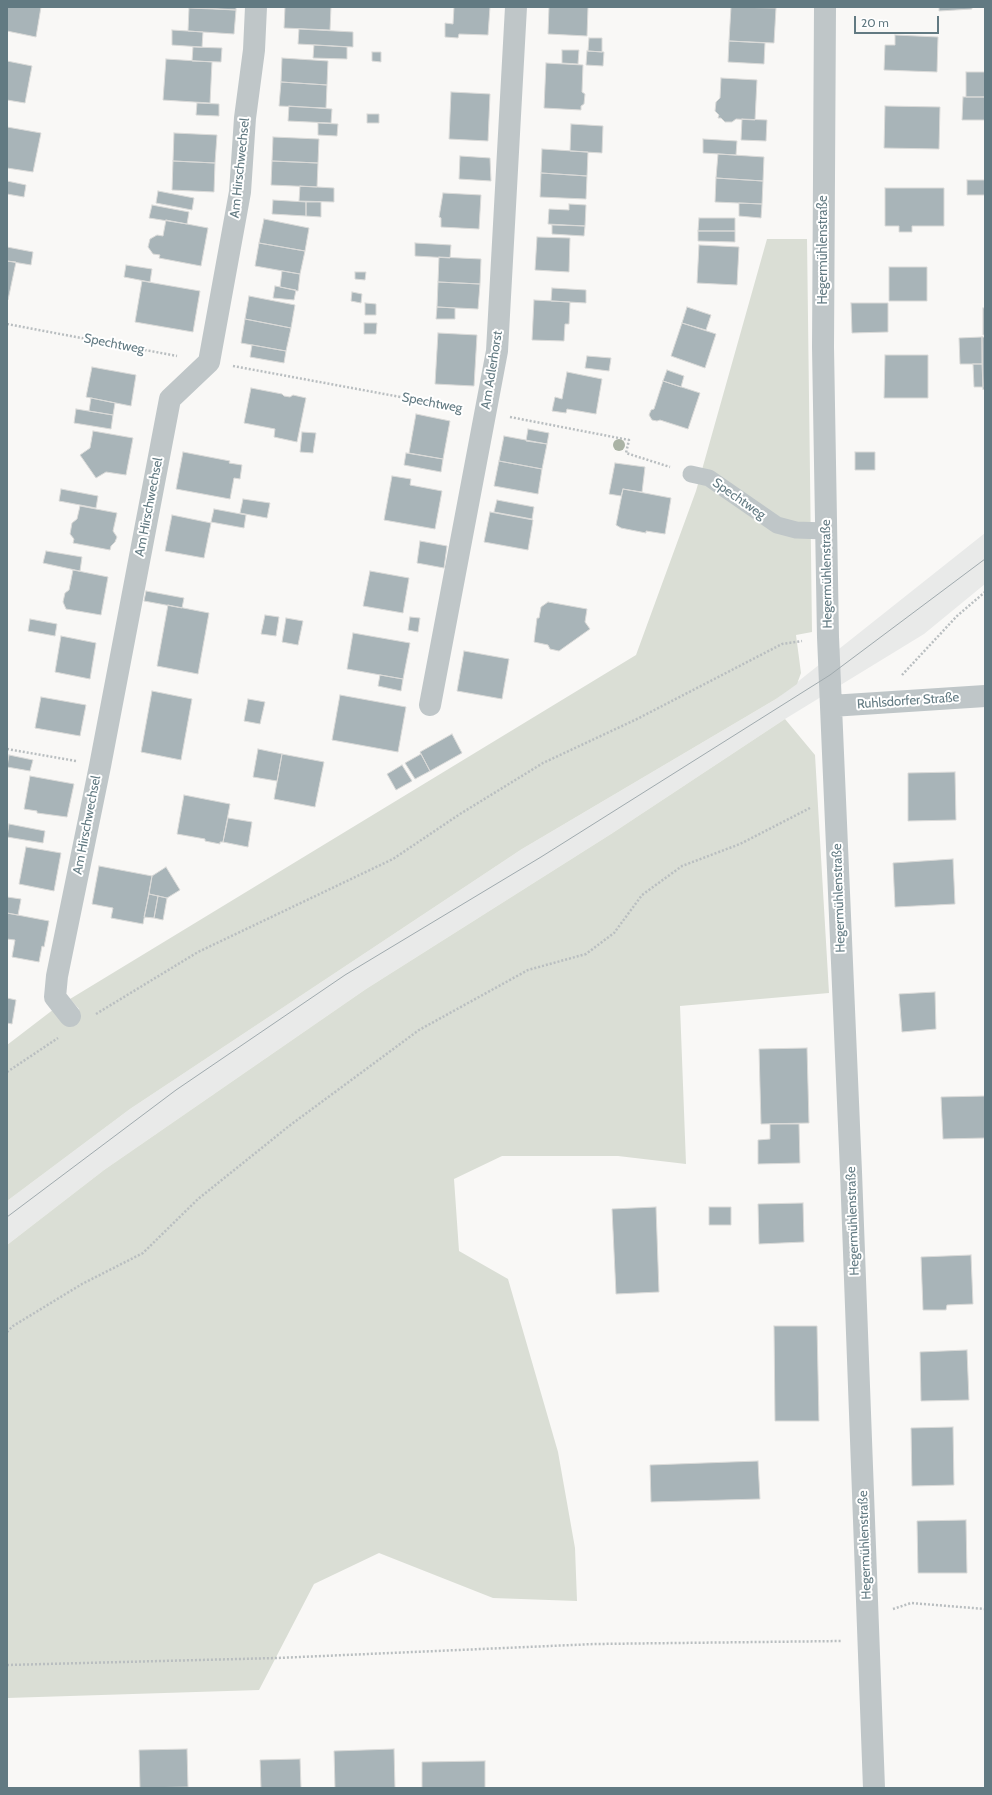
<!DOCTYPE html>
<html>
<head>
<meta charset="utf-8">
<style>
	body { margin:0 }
	#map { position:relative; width:992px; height:1795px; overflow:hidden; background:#f9f8f6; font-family:Cabin,sans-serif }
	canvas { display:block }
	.frame { position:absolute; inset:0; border:8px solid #627a82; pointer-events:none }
	.scale { position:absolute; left:854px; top:16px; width:85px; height:18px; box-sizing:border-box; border:2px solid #627a82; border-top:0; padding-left:5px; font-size:12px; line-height:14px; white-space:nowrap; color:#627a82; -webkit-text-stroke:3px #fff; paint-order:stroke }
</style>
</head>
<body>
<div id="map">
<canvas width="992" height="1795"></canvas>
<div class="frame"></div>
<div class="scale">20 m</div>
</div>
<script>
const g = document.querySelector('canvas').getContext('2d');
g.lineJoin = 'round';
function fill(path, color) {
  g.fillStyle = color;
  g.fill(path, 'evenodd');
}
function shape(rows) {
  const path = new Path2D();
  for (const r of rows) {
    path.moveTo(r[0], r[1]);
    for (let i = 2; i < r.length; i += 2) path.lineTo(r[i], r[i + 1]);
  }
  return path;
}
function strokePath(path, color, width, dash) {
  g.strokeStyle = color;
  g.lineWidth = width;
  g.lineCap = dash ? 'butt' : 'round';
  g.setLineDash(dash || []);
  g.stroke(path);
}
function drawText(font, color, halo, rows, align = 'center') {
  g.font = font + ' Cabin,sans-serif';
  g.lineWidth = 4;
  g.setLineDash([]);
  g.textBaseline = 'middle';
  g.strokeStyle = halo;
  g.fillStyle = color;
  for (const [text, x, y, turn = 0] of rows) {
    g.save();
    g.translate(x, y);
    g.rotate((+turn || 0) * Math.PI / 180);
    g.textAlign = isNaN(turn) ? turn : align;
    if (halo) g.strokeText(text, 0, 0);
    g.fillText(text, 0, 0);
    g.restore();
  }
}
fill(shape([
	[985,533,985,584,924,634,785,719,611,834,366,989,104,1170,7,1245,7,1201,130,1109,522,849,776,699]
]), '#e9eae9');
fill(shape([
	[767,239,807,239,812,632,796,635,801,673,797,684,776,699,522,849,130,1109,7,1201,7,1045,54,1009,78,1015,79,1009,70,999,636,655,696,491],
	[785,719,815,755,829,993,680,1006,686,1164,618,1156,502,1156,454,1179,459,1251,508,1279,558,1452,575,1548,577,1601,493,1598,379,1553,314,1584,259,1690,7,1698,7,1245,104,1170,366,989,611,834]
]), '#daded5');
const building = shape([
	[7,7,41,7,36,37,7,31,7,7],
	[189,7,236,7,236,10,189,7],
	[285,7,331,7,330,30,284,28,285,7],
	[454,7,490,7,488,35,459,34,458,38,445,37,445,23,453,24,454,7],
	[549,7,588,7,587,36,548,34,549,7],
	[731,7,776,8,774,43,729,41,731,7],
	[939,7,972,7,972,9,939,11,939,7],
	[189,8,236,10,234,34,188,31,189,8],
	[299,29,353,32,353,47,298,44,299,29],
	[172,30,203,32,202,47,172,45,172,30],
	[895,35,938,37,937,72,884,70,885,45,895,45,895,35],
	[589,38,602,38,602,52,588,51,589,38],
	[729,41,765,43,764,64,728,62,729,41],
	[314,45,347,47,347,59,313,58,314,45],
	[193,47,222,48,221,62,192,61,193,47],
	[562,50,579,50,578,64,562,63,562,50],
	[587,51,604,52,603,66,586,65,587,51],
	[372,52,381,52,381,62,372,61,372,52],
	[282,58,328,61,327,85,281,82,282,58],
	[166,59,212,62,210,103,163,100,166,59],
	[7,61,32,66,25,103,7,100,7,61],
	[546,63,583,65,582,92,585,94,584,104,581,106,581,110,544,108,546,63],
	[966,72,985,72,985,97,966,97,966,72],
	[721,78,757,80,755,120,736,119,732,122,725,122,721,118,718,118,719,115,715,111,716,102,720,98,721,78],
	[281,82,327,85,326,108,279,106,281,82],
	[451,92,490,94,488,141,449,139,451,92],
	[963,97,985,97,985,120,962,120,963,97],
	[197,103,219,104,219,116,196,115,197,103],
	[289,106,332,109,331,123,288,121,289,106],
	[885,106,940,107,939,149,884,148,885,106],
	[367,114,379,114,379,123,367,123,367,114],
	[742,119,767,120,766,141,741,140,742,119],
	[318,123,338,124,337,136,318,135,318,123],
	[571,124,603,126,602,153,570,151,571,124],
	[7,127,41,133,33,172,7,168,7,127],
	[174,133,217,135,215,163,173,161,174,133],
	[273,137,319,139,318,163,272,161,273,137],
	[703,139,737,141,736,155,703,153,703,139],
	[542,149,588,152,587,176,541,173,542,149],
	[718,154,764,157,763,181,716,178,718,154],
	[460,156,490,158,491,181,459,179,460,156],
	[173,161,215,163,214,192,172,190,173,161],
	[272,161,318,163,317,187,271,185,272,161],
	[541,173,587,176,586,199,540,197,541,173],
	[716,178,763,181,762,204,715,202,716,178],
	[967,180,985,180,985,195,967,195,967,180],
	[7,181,26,185,24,197,7,194,7,181],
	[300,186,334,188,334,202,299,201,300,186],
	[885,188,944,188,944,226,912,226,912,232,899,232,899,226,885,226,885,188],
	[158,191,194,198,192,210,156,203,158,191],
	[443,193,481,195,479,229,441,227,441,218,439,217,443,193],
	[273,200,306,202,306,216,272,214,273,200],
	[306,202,321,202,321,217,306,216,306,202],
	[739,203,762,204,761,218,739,216,739,203],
	[569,204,586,205,585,226,548,224,549,209,569,210,569,204],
	[152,205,189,212,187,224,149,218,152,205],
	[699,218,735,218,735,231,698,231,699,218],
	[264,219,309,228,305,251,259,243,264,219],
	[166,220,208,228,201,266,159,258,160,255,153,254,148,247,150,239,157,235,163,236,166,220],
	[552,225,585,226,584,236,552,234,552,225],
	[698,231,735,231,735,242,698,241,698,231],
	[537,237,570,238,569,272,535,270,537,237],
	[259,243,305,251,300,274,255,266,259,243],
	[415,243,451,245,450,258,415,256,415,243],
	[699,245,739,247,737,285,697,283,699,245],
	[7,247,33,252,31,265,7,261,7,247],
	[439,257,481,259,480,284,438,282,439,257],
	[7,261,16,262,8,300,7,300,7,261],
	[126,265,152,269,150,282,124,277,126,265],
	[889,267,927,267,927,301,889,301,889,267],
	[282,271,300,274,298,291,280,287,282,271],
	[355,272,366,272,365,280,355,279,355,272],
	[142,281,200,291,193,332,135,322,142,281],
	[438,282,480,284,478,309,437,307,438,282],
	[275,286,296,290,294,300,273,298,275,286],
	[552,288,586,290,586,303,551,301,552,288],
	[352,292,362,294,361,303,351,301,352,292],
	[249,296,295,305,291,328,245,319,249,296],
	[534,300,570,302,569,324,565,324,564,341,532,340,534,300],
	[365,303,376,304,376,315,365,315,365,303],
	[851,303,888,303,888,332,852,333,851,303],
	[437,307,455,308,455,319,436,319,437,307],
	[687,307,711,315,706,330,682,323,687,307],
	[983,308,985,308,985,335,983,335,983,308],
	[245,319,291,328,286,351,241,343,245,319],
	[364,323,377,323,376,334,364,334,364,323],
	[682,323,716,334,705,368,671,356,682,323],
	[438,333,477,335,474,386,435,384,438,333],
	[982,337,985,337,985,388,983,390,982,337],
	[982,337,982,364,960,364,959,338,982,337],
	[252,345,286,351,284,363,250,357,252,345],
	[885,355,928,355,928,398,884,398,885,355],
	[587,356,611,358,609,371,585,368,587,356],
	[973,364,982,364,983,387,974,387,973,364],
	[92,367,136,375,131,406,86,397,92,367],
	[667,370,684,376,681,387,663,381,667,370],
	[567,372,602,379,596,414,567,409,566,413,552,411,555,397,562,399,567,372],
	[663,381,700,393,688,429,660,420,657,421,652,420,649,415,651,410,654,409,663,381],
	[251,388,282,394,284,396,290,397,293,395,306,398,297,442,274,437,275,429,244,423,251,388],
	[91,398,115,403,113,415,89,411,91,398],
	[76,409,113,415,111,429,74,423,76,409],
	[416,414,450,421,443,459,409,453,416,414],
	[528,429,549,433,547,444,526,441,528,429],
	[93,431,133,438,126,475,106,472,96,478,80,455,90,448,93,431],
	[302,432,316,433,313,453,300,452,302,432],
	[504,436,547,444,542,469,499,461,504,436],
	[183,452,230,461,229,463,242,465,240,479,234,478,230,499,176,489,183,452],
	[855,452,875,452,875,470,855,470,855,452],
	[406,453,443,459,441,472,404,465,406,453],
	[499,461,542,469,538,494,494,486,499,461],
	[615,463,645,467,642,492,623,489,621,496,609,494,615,463],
	[392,476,411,479,410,485,442,491,435,529,384,520,392,476],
	[61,489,98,496,96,508,59,501,61,489],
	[623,489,671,498,665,534,646,531,646,533,621,528,616,525,623,489],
	[243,499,270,503,267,518,240,513,243,499],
	[497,500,534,507,532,519,494,512,497,500],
	[80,506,117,513,113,531,117,537,115,542,111,546,110,550,73,543,74,539,70,534,72,523,77,519,80,506],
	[214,509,246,515,244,528,211,522,214,509],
	[490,512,533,520,528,550,484,542,490,512],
	[172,515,211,523,204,558,165,551,172,515],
	[420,541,447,546,444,568,417,563,420,541],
	[46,551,82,557,80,571,43,563,46,551],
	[73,570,108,577,101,615,66,609,63,602,65,593,69,590,73,570],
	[370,571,409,578,403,613,363,606,370,571],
	[146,591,184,598,182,608,144,601,146,591],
	[548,602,587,609,585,622,590,629,559,651,550,649,548,645,534,642,537,618,539,618,541,607,548,602],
	[168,605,209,613,198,674,157,666,168,605],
	[265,615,279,617,276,636,261,634,265,615],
	[410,617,420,618,418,632,408,630,410,617],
	[286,618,303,621,298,645,282,642,286,618],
	[30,619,57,624,55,636,28,631,30,619],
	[353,633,410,643,403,679,347,669,353,633],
	[61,636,96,643,90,679,55,672,61,636],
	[464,651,509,659,502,699,457,691,464,651],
	[380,675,403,679,401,691,378,686,380,675],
	[152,691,192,699,181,760,141,752,152,691],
	[340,695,406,707,398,752,332,740,340,695],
	[41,697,86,705,80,736,35,728,41,697],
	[248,699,265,702,260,724,244,721,248,699],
	[452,734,462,753,430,771,420,752,452,734],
	[258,749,282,754,277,781,253,777,258,749],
	[282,754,324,762,315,807,274,799,282,754],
	[421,754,430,771,415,779,405,763,421,754],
	[9,755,33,760,30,771,7,767,9,755],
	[402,765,412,781,396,790,387,774,402,765],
	[955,772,956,820,908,821,908,773,955,772],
	[30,776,74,784,67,817,37,813,37,811,24,809,30,776],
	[184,795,230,804,223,842,220,842,220,844,205,841,205,839,177,834,184,795],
	[228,818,252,822,248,847,223,842,228,818],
	[9,824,45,831,43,843,7,837,9,824],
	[26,847,61,853,54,891,19,884,26,847],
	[953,859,955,904,895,907,893,863,953,859],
	[99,866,152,876,143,924,111,918,113,908,92,904,99,866],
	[166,867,180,890,167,898,149,894,152,876,166,867],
	[149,894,158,896,154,918,144,917,149,894],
	[158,896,167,898,163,920,154,918,158,896],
	[7,897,21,899,18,915,7,913,7,897],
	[7,913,49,921,44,947,42,946,39,962,12,957,15,940,7,939,7,913],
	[935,992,936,1029,902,1032,899,994,935,992],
	[7,998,16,1000,12,1024,7,1023,7,998],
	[807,1048,809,1123,761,1124,759,1049,807,1048],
	[985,1096,985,1138,943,1139,941,1097,985,1096],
	[770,1124,799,1124,800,1163,758,1164,758,1140,770,1139,770,1124],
	[803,1203,804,1242,759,1244,758,1204,803,1203],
	[656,1207,659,1292,616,1294,612,1209,656,1207],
	[709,1207,731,1207,731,1225,709,1225,709,1207],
	[971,1255,973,1304,947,1305,946,1310,923,1310,921,1257,971,1255],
	[774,1326,817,1326,819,1421,775,1421,774,1326],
	[967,1350,969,1400,921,1401,920,1352,967,1350],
	[953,1427,954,1485,912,1486,911,1428,953,1427],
	[758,1461,760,1499,651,1502,650,1465,758,1461],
	[966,1520,967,1573,918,1573,917,1521,966,1520],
	[187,1749,188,1787,140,1788,139,1750,187,1749],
	[394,1749,395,1788,335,1788,334,1751,394,1749],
	[300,1759,301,1788,261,1788,260,1760,300,1759],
	[485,1761,485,1788,422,1788,422,1762,485,1761]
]);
fill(building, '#a8b4b8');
strokePath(building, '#dadad8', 1);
strokePath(shape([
	[7,324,177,356],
	[233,366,460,408],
	[510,417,629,440,626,453,670,467],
	[902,675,957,616,985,592],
	[7,749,76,761],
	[96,1014,198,952,393,859,460,814,543,763,637,719,782,644,802,641],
	[7,1072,58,1038],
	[7,1332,13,1326,82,1284,143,1253,198,1199,289,1126,419,1030,528,970,586,954,614,933,642,895,682,866,740,844,810,808],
	[893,1609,911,1603,985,1609],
	[7,1665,277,1658,595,1644,842,1641]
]), '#b9bec0', 2.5, [2, 2]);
strokePath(shape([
	[691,474,709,478,777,525,796,530,826,531]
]), '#bfc6c8', 17);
strokePath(shape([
	[825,7,823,347,828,637,851,1172,874,1788],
	[430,705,497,351,516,7],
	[831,706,985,696],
	[70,1016,55,997,57,976,100,766,170,399,209,362,240,192,245,118,254,50,256,7]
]), '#bfc6c8', 22);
strokePath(shape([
	[7,1217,176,1090,345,975,541,857,830,675,985,559]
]), '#a0aaae', 1);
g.fillStyle = '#aab3a5';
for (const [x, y] of [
	[619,445]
]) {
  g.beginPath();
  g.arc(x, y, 6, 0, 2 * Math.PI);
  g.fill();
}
drawText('13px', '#627a82', '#fff', [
	["Am Hirschwechsel",240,168,-84],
	["Hegermühlenstraße",823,250,-90],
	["Spechtweg",114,344,11],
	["Am Adlerhorst",492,370,-81],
	["Spechtweg",432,403,11],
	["Spechtweg",739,499,35],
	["Am Hirschwechsel",149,507,-79],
	["Hegermühlenstraße",827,574,-91],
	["Ruhlsdorfer Straße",908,701,-4],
	["Am Hirschwechsel",87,825,-79],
	["Hegermühlenstraße",839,898,-92],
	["Hegermühlenstraße",853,1221,-92],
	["Hegermühlenstraße",865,1545,-92]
]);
</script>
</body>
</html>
